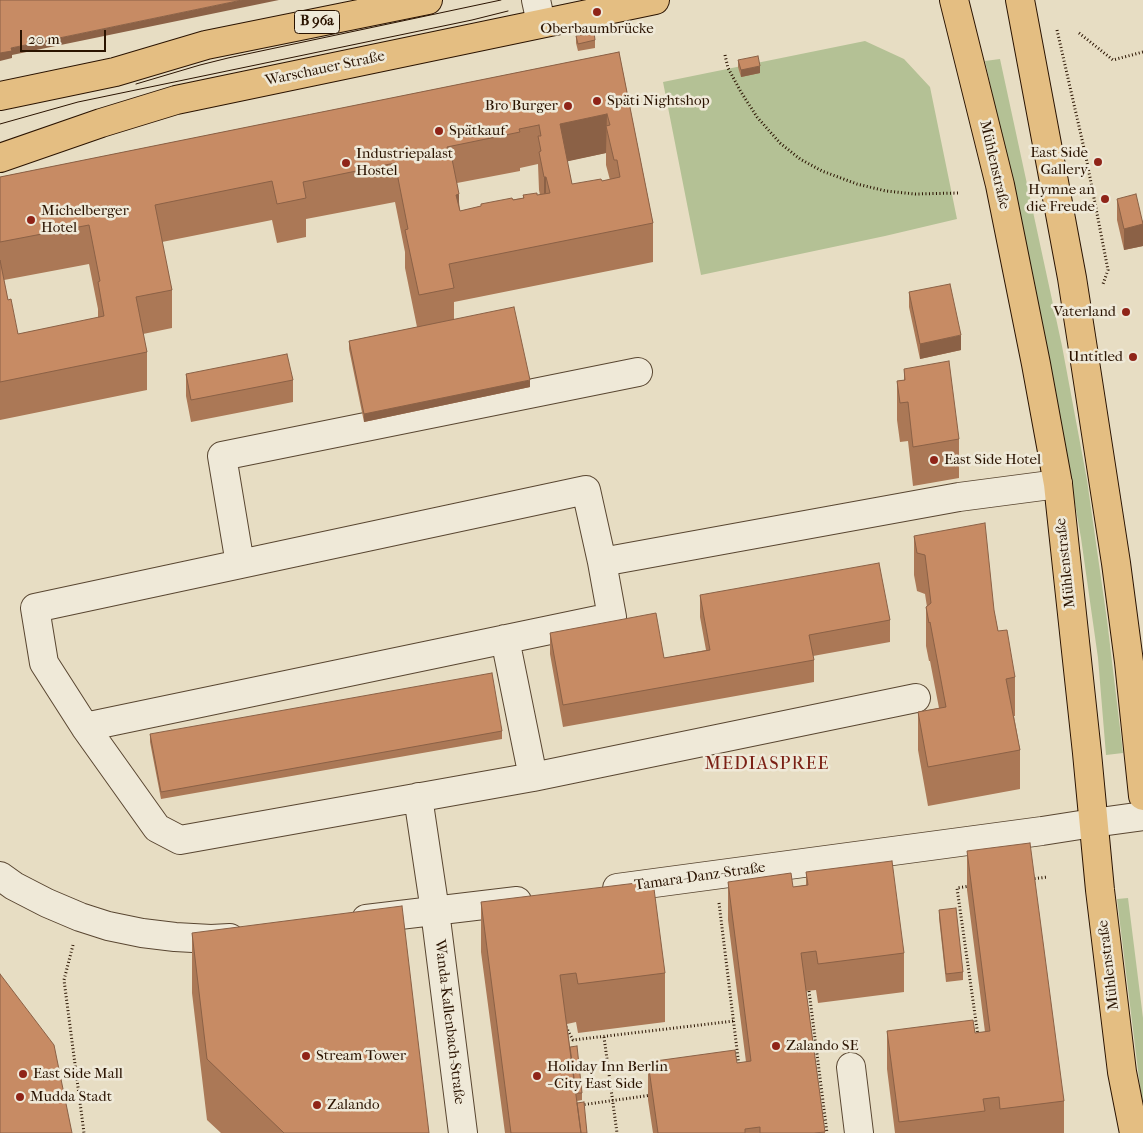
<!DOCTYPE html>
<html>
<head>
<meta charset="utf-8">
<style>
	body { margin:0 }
	#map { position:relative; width:1143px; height:1133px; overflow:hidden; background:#e7ddc3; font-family:"IM FELL French Canon",serif }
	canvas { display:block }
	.scale { position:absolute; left:20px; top:30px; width:86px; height:22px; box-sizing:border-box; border:2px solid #2a1300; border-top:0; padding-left:6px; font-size:15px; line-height:18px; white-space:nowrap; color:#2a1300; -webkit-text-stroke:4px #efe9d8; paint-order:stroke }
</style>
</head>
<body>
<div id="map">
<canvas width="1143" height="1133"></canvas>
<div class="scale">20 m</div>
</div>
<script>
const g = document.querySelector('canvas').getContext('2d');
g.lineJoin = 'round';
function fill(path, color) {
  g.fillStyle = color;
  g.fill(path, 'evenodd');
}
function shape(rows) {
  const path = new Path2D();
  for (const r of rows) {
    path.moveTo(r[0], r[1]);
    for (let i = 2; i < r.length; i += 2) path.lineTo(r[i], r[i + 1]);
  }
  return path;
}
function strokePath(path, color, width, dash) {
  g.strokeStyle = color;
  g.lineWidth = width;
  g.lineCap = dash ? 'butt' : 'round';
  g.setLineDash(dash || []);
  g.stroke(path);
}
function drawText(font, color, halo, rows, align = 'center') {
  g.font = font + ' "IM FELL French Canon",serif';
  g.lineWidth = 5;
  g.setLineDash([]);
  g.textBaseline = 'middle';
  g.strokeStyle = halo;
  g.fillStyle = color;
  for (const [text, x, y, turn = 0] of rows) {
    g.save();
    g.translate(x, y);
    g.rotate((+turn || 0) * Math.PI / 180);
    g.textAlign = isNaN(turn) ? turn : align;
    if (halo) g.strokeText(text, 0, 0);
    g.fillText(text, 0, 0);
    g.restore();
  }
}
fill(shape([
	[865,41,904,59,930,87,957,219,885,236,701,275,663,82],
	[1000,59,1062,346,1087,480,1107,620,1123,753,1106,755,1098,658,1081,538,1060,418,1027,250,985,61],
	[1128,898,1143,1018,1143,1111,1117,899]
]), '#b4c195');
const minor = shape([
	[536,0,541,23],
	[602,562,612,617,85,727,44,663,35,608,586,490,602,562,959,497,1058,484],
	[240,564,222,456,638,372],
	[505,639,533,777,916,698],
	[85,727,157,828,180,840,533,777],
	[418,797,435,911,463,1133],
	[0,876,14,886,47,903,80,917,108,926,142,933,175,937,211,939,230,938],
	[617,888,1042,831,1093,823,1143,816],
	[366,919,517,901],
	[851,1067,859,1133]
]);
const major = shape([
	[954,0,1000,185,1036,364,1058,484,1087,753,1100,890,1122,1072,1134,1133],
	[1020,0,1072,278,1083,349,1116,563,1129,662,1143,796],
	[0,96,115,72,206,45,428,0],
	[0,158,101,123,176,100,655,0]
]);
strokePath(minor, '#594631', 30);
strokePath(major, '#2a1300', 30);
strokePath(shape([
	[1057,30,1086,157,1108,270,1103,284],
	[1079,33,1113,60,1143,52],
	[725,55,728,68,741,92,757,117,780,143,800,159,822,171,857,184,886,191,915,194,959,193],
	[1031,879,1048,877],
	[970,886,957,888,978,1036],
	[719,903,739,1066],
	[73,945,64,980,84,1133],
	[809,991,827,1133],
	[566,1027,573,1040,734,1021],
	[604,1037,617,1133],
	[581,1105,652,1095]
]), '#2a1300', 3, [1, 2.5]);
strokePath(minor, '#efe9d8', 28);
strokePath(major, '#e4be82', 28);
strokePath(shape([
	[136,84,200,65,228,58,501,0],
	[0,124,78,102,472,20,508,11]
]), '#2a1300', 1);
fill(shape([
	[576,36,595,40,595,48,578,51,576,43],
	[619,52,653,223,653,262,454,302,454,319,530,387,364,422,349,349,349,341,417,327,405,268,405,252,395,202,306,219,306,237,277,243,272,220,162,242,172,290,172,328,143,334,147,352,147,390,0,420,0,177],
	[606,153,606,165,610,180,572,184,567,161],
	[538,164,539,190,540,195,523,195,523,198,481,204,481,206,460,211,457,183,520,171,520,168],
	[89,264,98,309,98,318,18,334,8,300,4,280],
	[738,60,760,73,741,77,738,67],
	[1117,199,1143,221,1143,246,1124,250,1117,220],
	[909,292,961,350,920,359,909,307],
	[904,369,959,439,959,478,913,486,908,441,900,442,897,420,897,381,904,380],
	[186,374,293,380,293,402,191,422,186,396],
	[914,536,994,610,998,631,1015,677,1015,716,1014,716,1020,750,1020,789,928,806,918,750,918,712,939,708,930,661,929,661,926,646,926,607,927,607,925,594,917,591,914,575],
	[700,595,890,620,890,642,813,656,814,660,814,682,563,727,550,654,550,633,664,658,706,650,700,617],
	[502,731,502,739,161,799,150,742,150,734],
	[967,851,1064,1101,1064,1133,895,1133,887,1069,887,1031,975,1033,985,1032,967,890],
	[806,872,904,953,904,992,818,1003,816,990,806,991,825,1133,653,1133,648,1100,648,1062,737,1063,746,1062,728,920,728,882,793,887,806,885],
	[481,902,665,973,665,1022,578,1033,576,1022,567,1024,570,1047,582,1093,582,1100,577,1101,587,1133,505,1133,481,952],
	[939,910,963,972,963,980,946,982,939,918],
	[192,933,429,1133,221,1133,207,1120,192,993]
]), '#ab7856');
fill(shape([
	[242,0,279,0,12,55,12,58,0,61,0,53,11,48],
	[760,66,760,73,741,77,741,70],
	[607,114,606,153,560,163,560,124],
	[544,177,546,177,546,215,544,216],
	[459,194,459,233,456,195],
	[1143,224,1143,246,1124,250,1124,229],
	[961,335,961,350,920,359,920,344],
	[530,380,530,387,364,422,364,414]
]), '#8b6146');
const building = shape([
	[0,0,242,0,11,48,12,51,0,53,0,0],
	[594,32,595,40,578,44,576,36,594,32],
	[619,52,653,223,449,264,454,288,419,295,405,230,408,229,395,163,303,182,306,198,277,204,272,181,155,205,172,290,136,297,147,352,0,382,0,260,8,300,11,299,18,334,104,316,98,282,100,281,89,225,0,242,0,177,619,52],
	[607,114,610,125,606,126,614,160,617,160,620,177,602,181,601,179,572,184,560,124,607,114],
	[539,125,541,136,538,136,541,151,539,152,544,177,546,177,550,193,537,195,537,193,523,195,524,198,513,200,512,198,481,204,481,206,460,211,456,195,459,194,451,154,449,154,447,147,520,132,519,129,539,125],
	[758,56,760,66,741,70,738,60,758,56],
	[1136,194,1143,224,1124,229,1117,199,1136,194],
	[950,284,961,335,920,344,909,292,950,284],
	[514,307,530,380,364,414,349,341,514,307],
	[287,354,293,380,191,400,186,374,287,354],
	[949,361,959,439,913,447,908,402,900,403,897,381,905,380,904,369,949,361],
	[985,523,994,610,998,631,1007,630,1015,677,1006,679,1020,750,928,767,918,712,946,707,930,622,929,623,926,607,931,603,925,555,917,553,914,536,985,523],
	[879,563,890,620,809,635,814,660,563,705,550,633,656,613,664,658,710,650,700,595,879,563],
	[492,673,502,731,161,792,150,734,492,673],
	[1030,843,1064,1101,1000,1109,999,1097,983,1099,985,1111,899,1122,887,1031,973,1020,975,1033,990,1031,967,851,1030,843],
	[892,861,904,953,818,964,816,951,801,953,825,1132,814,1133,760,1133,760,1127,745,1129,745,1133,658,1133,648,1062,735,1050,737,1063,751,1061,728,882,791,873,793,887,808,885,806,872,892,861],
	[653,881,665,973,578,984,576,973,560,975,581,1133,511,1133,481,902,653,881],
	[402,906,429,1133,284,1133,207,1059,192,933,402,906],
	[956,908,963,972,946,974,939,910,956,908],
	[0,974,54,1045,72,1133,0,1133,0,974],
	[577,1046,582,1093,576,1093,570,1047,577,1046],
	[584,1102,587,1133,581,1133,577,1103,584,1102]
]);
fill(building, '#c78b64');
strokePath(building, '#8b6146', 1);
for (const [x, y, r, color] of [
	[597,12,5,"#8f2418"],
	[597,101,5,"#8f2418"],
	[568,106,5,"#8f2418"],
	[439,131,5,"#8f2418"],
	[1098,162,5,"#8f2418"],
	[346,163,5,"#8f2418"],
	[1105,199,5,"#8f2418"],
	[31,220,5,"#8f2418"],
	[1126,312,5,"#8f2418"],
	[1133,357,5,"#8f2418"],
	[934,460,5,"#8f2418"],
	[776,1046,5,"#8f2418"],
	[306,1056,5,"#8f2418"],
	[23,1074,5,"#8f2418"],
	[537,1076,5,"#8f2418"],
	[20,1097,5,"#8f2418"],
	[317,1105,5,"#8f2418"]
]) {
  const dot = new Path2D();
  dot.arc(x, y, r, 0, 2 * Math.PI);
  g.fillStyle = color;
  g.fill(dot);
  strokePath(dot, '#efe9d8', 2);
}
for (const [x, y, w] of [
	[317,22,45]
]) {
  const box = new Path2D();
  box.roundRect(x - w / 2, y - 11.5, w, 23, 4);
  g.fillStyle = '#efe9d8';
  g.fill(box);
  strokePath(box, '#2a1300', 1);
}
drawText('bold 14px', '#2a1300', null, [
	["B 96a",317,22]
]);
drawText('15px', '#2a1300', '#efe9d8', [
	["Oberbaumbrücke",597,29,"center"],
	["Späti Nightshop",607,101],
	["Bro Burger",558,106,"right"],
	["Spätkauf",449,131],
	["East Side",1088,153,"right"],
	["Gallery",1088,170,"right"],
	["Industriepalast",356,154],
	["Hostel",356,171],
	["Hymne an",1095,190,"right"],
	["die Freude",1095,207,"right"],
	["Michelberger",41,211],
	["Hotel",41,228],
	["Vaterland",1116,312,"right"],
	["Untitled",1123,357,"right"],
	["East Side Hotel",944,460],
	["Zalando SE",786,1046],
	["Stream Tower",316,1056],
	["Holiday Inn Berlin",547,1067],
	["- City East Side",547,1084],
	["East Side Mall",33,1074],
	["Mudda Stadt",30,1097],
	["Zalando",327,1105]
], 'left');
drawText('15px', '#2a1300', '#efe9d8', [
	["Warschauer Straße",325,69,-12],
	["Mühlenstraße",994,165,77],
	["Mühlenstraße",1066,563,-96],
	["Tamara-Danz-Straße",700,877,-8],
	["Mühlenstraße",1109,965,-97],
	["Wanda-Kallenbach-Straße",449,1022,83]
]);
g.letterSpacing = '1px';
drawText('18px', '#7a1f14', '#efe9d8', [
	["MEDIASPREE",767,765]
]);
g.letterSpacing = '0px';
</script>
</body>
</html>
